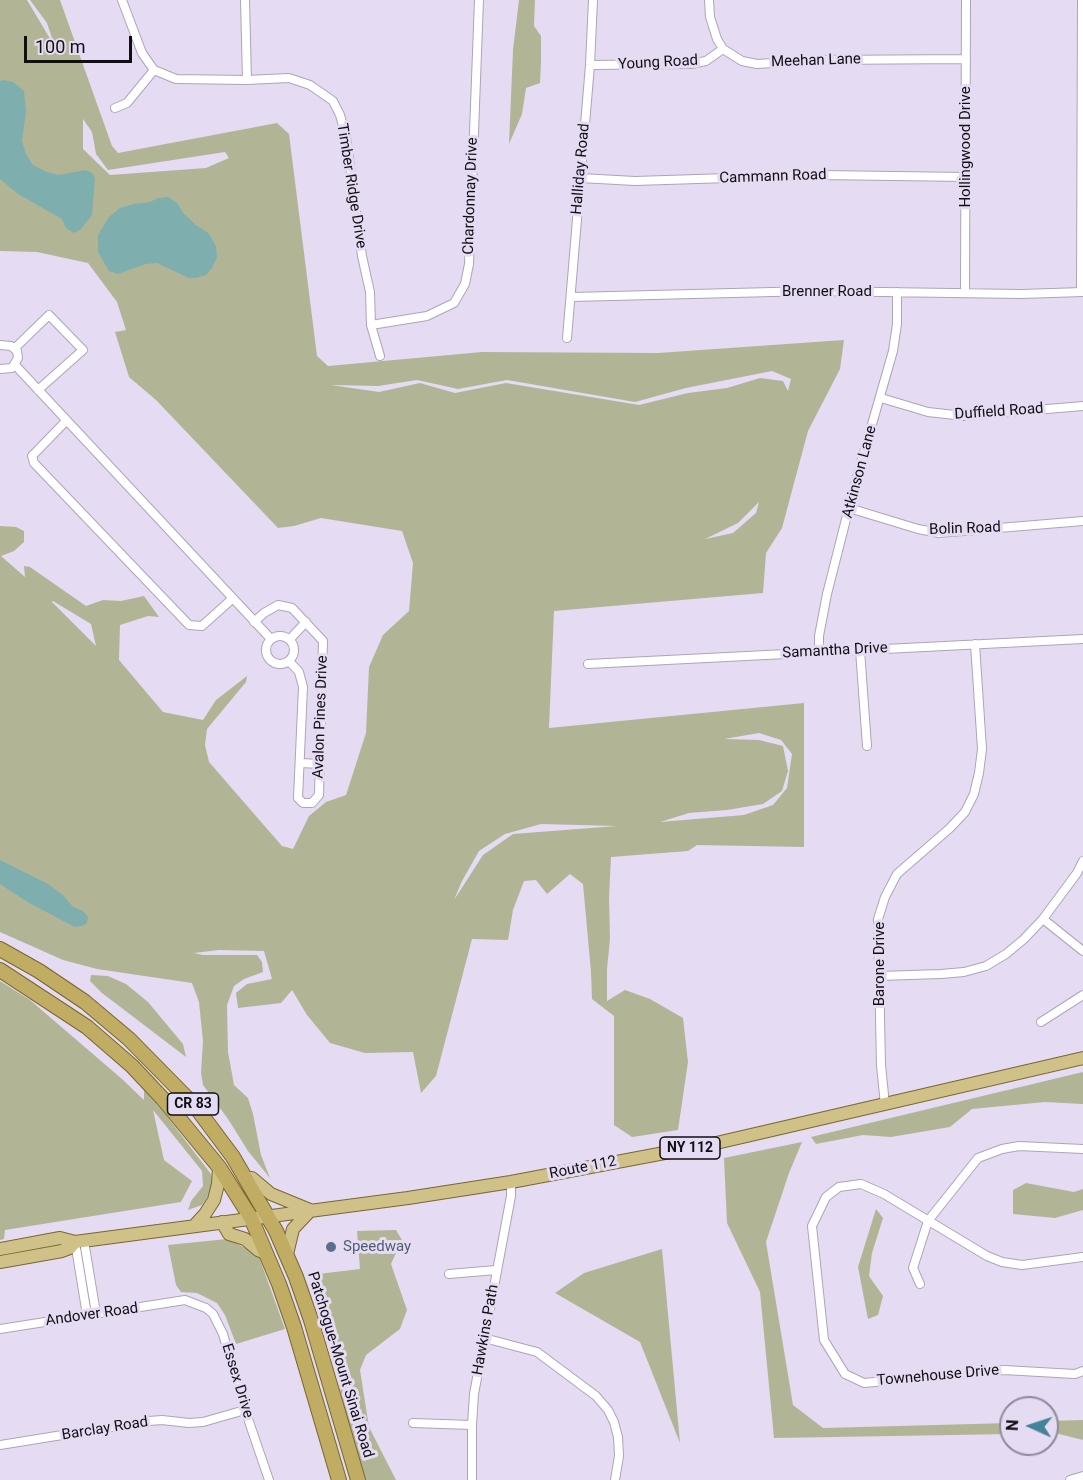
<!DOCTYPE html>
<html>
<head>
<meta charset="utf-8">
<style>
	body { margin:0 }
	#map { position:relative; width:1083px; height:1480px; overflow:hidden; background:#e5dbf2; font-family:Roboto,sans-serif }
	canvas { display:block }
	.north { position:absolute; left:999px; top:1396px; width:60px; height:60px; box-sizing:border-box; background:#e5dbf2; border:2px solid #90899a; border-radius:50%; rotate:273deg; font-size:16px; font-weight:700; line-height:24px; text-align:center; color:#110e15 }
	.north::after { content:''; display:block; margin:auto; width:21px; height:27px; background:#448498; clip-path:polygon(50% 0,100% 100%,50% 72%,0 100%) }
	.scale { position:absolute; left:24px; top:36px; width:108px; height:27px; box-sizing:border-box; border:3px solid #110e15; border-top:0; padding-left:8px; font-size:18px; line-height:21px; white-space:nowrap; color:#110e15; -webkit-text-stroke:4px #e5dbf2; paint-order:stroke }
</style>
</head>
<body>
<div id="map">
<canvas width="1083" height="1480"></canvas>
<div class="north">N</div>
<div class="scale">100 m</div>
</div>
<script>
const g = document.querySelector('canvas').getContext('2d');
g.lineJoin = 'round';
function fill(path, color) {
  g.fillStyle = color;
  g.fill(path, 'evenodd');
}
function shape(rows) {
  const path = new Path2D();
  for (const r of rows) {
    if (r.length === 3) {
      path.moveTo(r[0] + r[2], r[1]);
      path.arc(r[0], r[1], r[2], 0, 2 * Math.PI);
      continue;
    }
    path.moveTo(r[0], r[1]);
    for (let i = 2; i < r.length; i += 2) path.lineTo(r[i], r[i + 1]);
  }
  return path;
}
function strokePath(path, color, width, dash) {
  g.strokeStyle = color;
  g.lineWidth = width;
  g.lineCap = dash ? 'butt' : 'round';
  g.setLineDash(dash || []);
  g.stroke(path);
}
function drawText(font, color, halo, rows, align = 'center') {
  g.font = font + ' Roboto,sans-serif';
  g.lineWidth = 6;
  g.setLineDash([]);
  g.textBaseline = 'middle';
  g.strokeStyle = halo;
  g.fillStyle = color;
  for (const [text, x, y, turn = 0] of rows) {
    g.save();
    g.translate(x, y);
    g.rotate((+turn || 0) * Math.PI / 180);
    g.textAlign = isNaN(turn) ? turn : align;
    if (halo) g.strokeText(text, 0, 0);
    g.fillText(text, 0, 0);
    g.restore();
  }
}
fill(shape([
	[0,0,27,0,55,47,47,23,30,0,60,0,112,146,118,153,277,123,289,134,317,356,328,366,482,352,658,353,844,340,840,369,808,431,782,528,766,553,763,593,554,611,549,728,804,703,804,847,697,845,688,851,611,857,609,897,610,939,607,969,607,1001,625,990,650,999,683,1018,688,1062,678,1130,632,1137,614,1125,614,1016,592,999,591,972,583,884,570,874,547,894,536,880,524,881,513,910,508,940,472,939,436,1076,421,1093,413,1052,365,1053,330,1043,307,1015,292,990,281,1003,238,1008,236,993,247,984,272,979,264,951,219,950,194,953,203,955,257,955,262,962,263,972,244,979,234,986,227,1005,228,1052,234,1085,248,1098,253,1114,261,1155,270,1178,248,1151,228,1119,203,1085,201,1073,203,1041,199,1002,192,983,97,969,63,960,0,932,0,526,16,527,24,531,24,542,14,551,1,556,25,577,24,566,30,567,86,606,103,600,121,601,144,596,159,617,148,616,120,625,119,660,163,712,203,720,216,700,247,676,246,682,207,729,205,745,209,762,282,846,293,849,309,816,326,802,346,795,366,733,369,667,383,635,409,611,413,563,402,531,321,518,294,526,278,528,156,400,129,377,115,332,126,330,117,302,88,263,37,252,0,251],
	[83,119,92,132,96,154,108,170,225,152,229,158,206,168,110,175,83,149],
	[772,371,791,379,788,391,783,381,760,378,727,388,688,393,639,405,506,383,455,393,420,383,379,392,331,385,378,386,417,380,458,389,507,380,635,402,686,388],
	[759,502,756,513,733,533,705,539,738,523],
	[53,601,91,624,96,646,52,602],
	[759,733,781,740,792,754,787,788,773,805,744,815,660,822,689,813,727,810,763,804,782,791,788,771,783,746,759,740,724,739],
	[541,824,617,826,513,834,483,855,454,900,462,881,479,851,505,834],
	[519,0,535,0,534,26,541,36,541,62,540,83,526,88,522,114,509,144,513,50],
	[91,975,108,976,126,984,148,1002,183,1044,186,1057,102,993,90,981],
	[0,981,30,1000,122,1079,144,1100,144,1090,162,1110,211,1174,214,1187,202,1205,188,1210,191,1201,203,1186,202,1171,153,1110,164,1160,192,1181,181,1202,5,1230,4,1239,0,1240],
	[1083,1072,1083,1104,1045,1102,972,1109,950,1127,891,1137,863,1135,816,1144,811,1137],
	[802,1142,789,1173,766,1242,793,1405,823,1428,1011,1423,1011,1434,774,1438,760,1292,727,1223,724,1158],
	[1026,1183,1074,1192,1083,1189,1083,1210,1055,1218,1013,1214,1013,1190],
	[876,1209,883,1218,872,1253,869,1276,883,1296,878,1315,868,1319,858,1267],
	[396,1230,402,1240,391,1264,407,1310,400,1329,366,1355,360,1370,369,1427,396,1480,366,1480,348,1427,325,1315,310,1275,360,1269,357,1231],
	[227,1239,258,1254,285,1329,236,1344,225,1315,217,1303,197,1293,181,1292,176,1285,168,1245],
	[662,1249,680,1443,640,1342,555,1293,584,1273],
	[1083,1420,1083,1440,1055,1433,1047,1433,1047,1421]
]), '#b2b595');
fill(shape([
	[3,80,13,82,24,91,26,111,22,141,26,154,33,165,47,172,58,175,86,170,92,173,95,178,92,215,81,229,74,233,66,228,62,219,18,194,0,179,0,81],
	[168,197,177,203,184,214,196,225,208,233,216,246,217,257,212,268,206,275,196,278,189,278,157,263,146,264,118,274,109,271,98,252,98,235,109,217,120,208,133,204,150,202,158,198],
	[0,860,48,884,63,895,73,907,83,911,88,917,87,923,82,926,75,927,29,903,0,884]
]), '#7eaead');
const minor = shape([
	[122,0,142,53,154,70,176,79,247,80,289,78,310,85,333,101,340,115,346,137,362,256,370,292,371,325,380,356],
	[245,0,247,80],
	[709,0,710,17,717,39,723,49,742,61,757,64,821,60,966,59],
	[590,65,691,64,706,61,723,49],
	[115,108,127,103,154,70],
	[580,178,635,181,822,175,966,177],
	[1081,292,1082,0],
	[965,293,966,0],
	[572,297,813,291,1021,294,1083,292],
	[371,325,427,316,454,303,465,284,469,264,479,0],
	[567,338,590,65,593,0],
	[0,345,11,346,17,351,18,358,12,368,0,369],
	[15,348,49,315,83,350,38,390],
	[15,365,271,639],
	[881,398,928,412,964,416,1083,406],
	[66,421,32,456,34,463,189,625,202,626,232,599],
	[849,508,918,529,939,533,1083,521],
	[254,622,264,613,278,605,292,608,323,641,319,795,312,803,303,803,298,798,303,687,299,672,289,661],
	[280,650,14],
	[290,639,306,622],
	[860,650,867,746],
	[819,652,819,636,827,594,856,480,893,351,897,324,897,292],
	[588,664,1083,639],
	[300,763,320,764],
	[1043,919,1083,951],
	[879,976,941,974,964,972,986,966,1006,954,1024,939,1043,919,1077,873,1083,861],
	[1041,1022,1083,995],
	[885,1105,881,1065,878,919,885,897,897,874,950,828,965,812,974,794,979,773,982,749,975,644],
	[84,1241,96,1313],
	[75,1242,87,1315],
	[1083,1257,1022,1265,1002,1262,987,1256,884,1194,861,1184,839,1187,826,1197,812,1226,824,1340,845,1374,864,1383,1004,1370,1075,1374,1083,1371],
	[449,1274,496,1270],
	[920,1284,913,1268,928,1221,978,1158,1002,1149,1019,1146,1083,1149],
	[0,1329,185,1300,206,1308,213,1314,223,1334,245,1410,269,1480],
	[484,1338,537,1352,596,1396,608,1410,614,1422,618,1437,619,1456,615,1480],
	[413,1423,472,1425],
	[0,1445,149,1421,162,1420,189,1423,203,1422,245,1410],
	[472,1480,472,1425,474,1394,511,1196,511,1182],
	[1070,1480,1083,1476]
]);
const primary = shape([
	[246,1178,252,1178,271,1194,310,1210],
	[222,1222,229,1234,245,1239,258,1250,265,1253],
	[194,1226,205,1214,214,1200,218,1184,219,1167],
	[0,1249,60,1238,75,1242,408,1198,511,1182,712,1144,1083,1058],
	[287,1254,293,1229,310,1211],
	[0,1262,62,1251,70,1248,75,1242]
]);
const trunk = shape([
	[0,949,39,971,85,1002,129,1039,195,1106,233,1157,276,1231,296,1277,311,1320,358,1480],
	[0,970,87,1027,132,1066,163,1099,219,1167,251,1218,279,1284,294,1327,339,1480]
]);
strokePath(minor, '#aea4ba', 10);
strokePath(primary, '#79672e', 14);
strokePath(trunk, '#79672e', 16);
strokePath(minor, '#fff', 8);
strokePath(primary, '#d0c189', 12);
strokePath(trunk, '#c0ac62', 14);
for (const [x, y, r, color] of [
	[331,1247,6,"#5c6f8a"]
]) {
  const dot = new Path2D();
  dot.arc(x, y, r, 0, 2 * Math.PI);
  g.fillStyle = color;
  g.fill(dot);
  strokePath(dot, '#e5dbf2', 2);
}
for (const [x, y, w] of [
	[193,1104,51],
	[690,1148,60]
]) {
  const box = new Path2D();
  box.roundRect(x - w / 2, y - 11, w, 22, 4.5);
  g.fillStyle = '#e5dbf2';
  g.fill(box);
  strokePath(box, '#110e15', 1.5);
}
drawText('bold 14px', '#110e15', null, [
	["CR 83",193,1104],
	["NY 112",690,1148]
]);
drawText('15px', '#110e15', '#e5dbf2', [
	["Meehan Lane",816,61,-2],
	["Young Road",658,63,-3],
	["Hollingwood Drive",966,147,-90],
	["Halliday Road",581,169,-85],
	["Cammann Road",773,177,-2],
	["Timber Ridge Drive",351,186,81],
	["Chardonnay Drive",471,196,-88],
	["Brenner Road",827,292],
	["Duffield Road",999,412,-4],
	["Atkinson Lane",860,472,-75],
	["Bolin Road",965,529,-2],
	["Samantha Drive",835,651,-3],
	["Avalon Pines Drive",321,717,-88],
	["Barone Drive",880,964,-90],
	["Route 112",583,1168,-11],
	["Andover Road",92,1315,-8],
	["Hawkins Path",486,1330,-80],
	["Patchogue-Mount Sinai Road",340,1365,73],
	["Townehouse Drive",938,1376,-5],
	["Essex Drive",237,1381,73],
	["Barclay Road",105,1429,-9]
]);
drawText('15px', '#4e5e75', '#e5dbf2', [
	["Speedway",343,1247]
], 'left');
</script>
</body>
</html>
